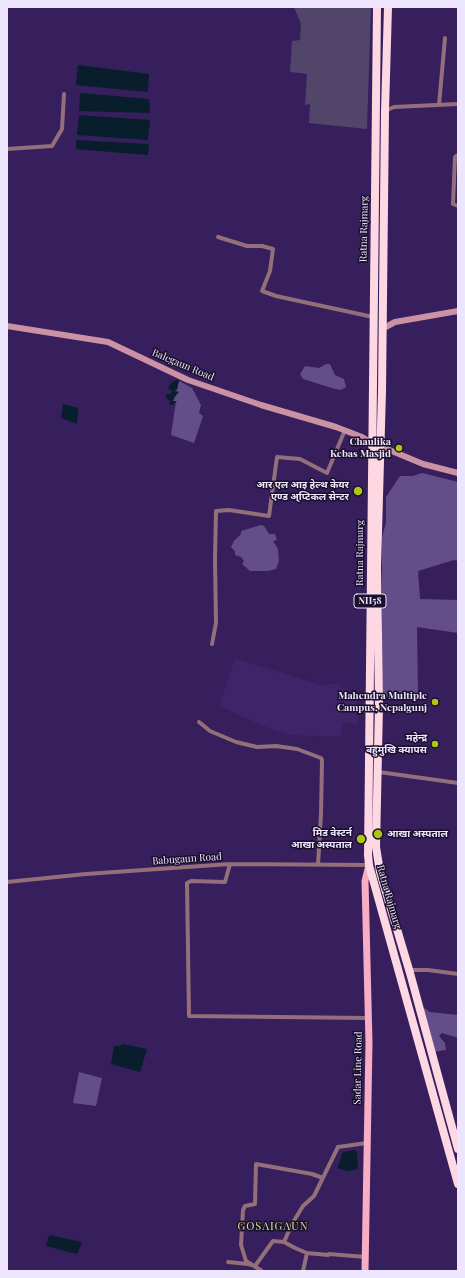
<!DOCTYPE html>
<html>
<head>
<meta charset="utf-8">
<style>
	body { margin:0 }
	#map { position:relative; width:465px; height:1278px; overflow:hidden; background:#371e5c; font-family:"Playfair Display",serif }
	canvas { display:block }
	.frame { position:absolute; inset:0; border:8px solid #ece5fd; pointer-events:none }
</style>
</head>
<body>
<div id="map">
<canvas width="465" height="1278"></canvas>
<div class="frame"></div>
</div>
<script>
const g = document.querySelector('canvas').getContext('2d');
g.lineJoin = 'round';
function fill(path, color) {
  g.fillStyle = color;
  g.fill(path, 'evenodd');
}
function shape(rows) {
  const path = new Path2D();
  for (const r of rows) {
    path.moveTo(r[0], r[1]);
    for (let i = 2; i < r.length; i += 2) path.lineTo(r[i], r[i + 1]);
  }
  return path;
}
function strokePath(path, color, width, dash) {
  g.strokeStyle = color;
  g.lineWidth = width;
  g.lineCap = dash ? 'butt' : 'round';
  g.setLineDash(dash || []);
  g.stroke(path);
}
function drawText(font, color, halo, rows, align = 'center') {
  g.font = font + ' "Playfair Display","Noto Sans Devanagari",serif';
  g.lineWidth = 3;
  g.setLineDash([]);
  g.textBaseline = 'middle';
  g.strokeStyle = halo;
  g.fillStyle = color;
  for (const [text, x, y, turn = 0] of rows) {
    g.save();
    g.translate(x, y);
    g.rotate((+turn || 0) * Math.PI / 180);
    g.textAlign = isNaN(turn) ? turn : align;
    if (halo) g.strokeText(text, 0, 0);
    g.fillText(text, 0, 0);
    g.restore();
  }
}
fill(shape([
	[235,658,320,685,338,684,356,698,358,724,343,722,341,737,290,735,261,725,219,706]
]), '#402469');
fill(shape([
	[294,7,371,7,367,129,309,123,310,104,305,105,307,74,290,72,292,41,300,40,301,24]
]), '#514569');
fill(shape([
	[326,364,330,364,335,375,344,379,346,387,341,390,335,389,303,379,300,374,305,366,319,368],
	[179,381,192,388,201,405,199,413,203,416,194,443,171,435,176,401,173,401,178,392,175,391,177,389],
	[422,473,458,482,458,561,454,560,418,571,420,599,458,600,458,633,417,627,418,694,382,698,382,537,386,523,386,497,400,476,413,476],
	[261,525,264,526,269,534,275,534,277,540,273,541,278,549,279,561,276,569,268,571,250,571,242,564,244,561,241,557,235,555,235,551,231,547,234,541,241,534,241,531],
	[421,1006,430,1012,458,1015,458,1038,442,1033,439,1036,445,1043,446,1050,433,1052],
	[79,1072,102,1078,96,1106,73,1103]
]), '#644e8a');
fill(shape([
	[78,65,149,74,148,92,76,85],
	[80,93,149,99,150,113,79,111],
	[79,115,150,120,148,140,77,135],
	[76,140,149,144,148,155,76,149],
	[178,380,179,381,177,389,175,391,179,392,174,397,173,401,177,401,173,405,169,404,171,401,168,400,165,395,171,393,172,390,168,389,170,384,174,381],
	[63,404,78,408,77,424,61,418],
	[123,1044,147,1049,140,1072,111,1064,114,1046,119,1046],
	[355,1150,357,1152,358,1169,347,1171,337,1168,343,1152],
	[49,1235,82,1242,77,1254,46,1246]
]), '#081e2c');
strokePath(shape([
	[439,105,445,38],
	[385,111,394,107,458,104],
	[7,149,52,146,62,129,64,94],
	[458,155,455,157,453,204,458,206],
	[218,237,247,246,262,246,273,249,270,271,262,291,276,296,373,317],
	[212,644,216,623,215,560,216,511,229,510,269,516,277,457,300,459,327,473,345,430],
	[199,722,210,731,236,742,257,747,276,746,297,749,321,758,322,760,321,814,318,865],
	[379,774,379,772,458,783],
	[230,864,225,882,191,881,187,883,189,1016,368,1018],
	[7,882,86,874,230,864,369,865],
	[410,972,411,970,428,970,458,974],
	[366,1257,329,1254,328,1255,307,1253,295,1248,284,1242,292,1224,303,1206,314,1196,338,1147,367,1143],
	[228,1262,248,1264,255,1266,273,1241,284,1242],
	[262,1271,246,1261,241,1245,243,1210,245,1206,255,1204,256,1164,312,1174,323,1178],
	[303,1271,307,1253]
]), '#936f79', 4);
strokePath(shape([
	[7,326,108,342,188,380,261,405,336,427,362,437,381,449,387,449,423,464,458,473],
	[382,329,395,322,458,311]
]), '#cb92a3', 6);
strokePath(shape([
	[365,1271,369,1043,365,881,369,865]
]), '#f7adc4', 7);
strokePath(shape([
	[377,7,368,855,369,865,458,1184],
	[388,7,385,111,382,391,377,567,379,705,376,847,380,872,410,973,458,1149]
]), '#fdd8e2', 8);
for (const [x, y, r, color] of [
	[399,448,4,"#acc613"],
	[358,491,5,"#acc613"],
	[435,702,4,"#acc613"],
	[435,744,4,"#acc613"],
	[378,834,5,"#acc613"],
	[361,839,5,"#acc613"]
]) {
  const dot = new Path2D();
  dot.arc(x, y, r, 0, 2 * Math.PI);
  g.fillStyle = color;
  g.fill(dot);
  strokePath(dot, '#1b102c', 1.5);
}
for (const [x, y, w] of [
	[370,601,32]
]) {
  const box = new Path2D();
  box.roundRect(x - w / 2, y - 7, w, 14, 3);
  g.fillStyle = '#1b102c';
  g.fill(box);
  strokePath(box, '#ece5fd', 1);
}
drawText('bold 9px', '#ece5fd', null, [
	["NH58",370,601]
]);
drawText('10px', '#ece5fd', '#1b102c', [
	["Ratna Rajmarg",364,229,-89],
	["Balegaun Road",183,365,23],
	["Ratna Rajmarg",360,553,-90],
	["Babugaun Road",187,859,-4],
	["Ratna Rajmarg",389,897,74],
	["Sadar Line Road",358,1068,-89]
]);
drawText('bold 10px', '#ece5fd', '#1b102c', [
	["Chaulika",391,442],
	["Kebas Masjid",391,454],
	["आर एल आइ हेल्थ केयर",349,485],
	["एण्ड अ्प्टिकल सेन्टर",349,497],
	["Mahendra Multiple",427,696],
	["Campus, Nepalgunj",427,708],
	["महेन्द्र",427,738],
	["बहुमुखि क्यापस",427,750],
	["मिड वेस्टर्न",352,833],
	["आखा अस्पताल",352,845],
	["आखा अस्पताल",387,834,"left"]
], 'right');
g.letterSpacing = '1px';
drawText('11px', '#d2e397', '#1b102c', [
	["GOSAIGAUN",273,1227]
]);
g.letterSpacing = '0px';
</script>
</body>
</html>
